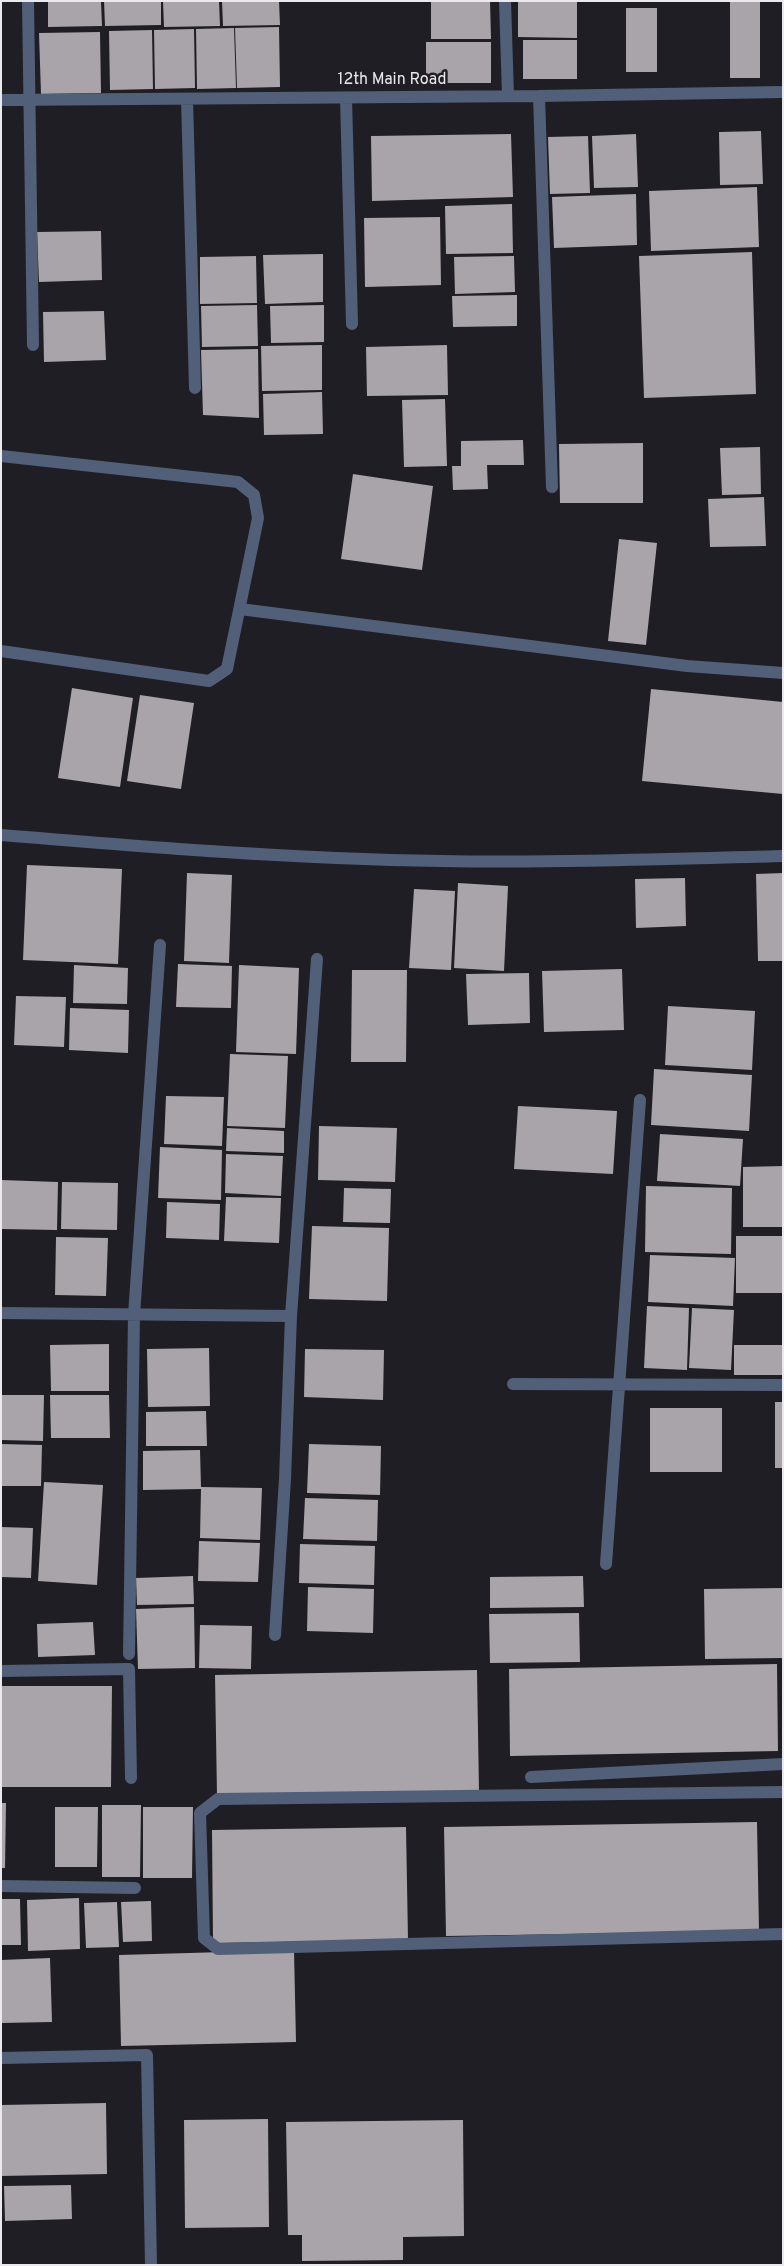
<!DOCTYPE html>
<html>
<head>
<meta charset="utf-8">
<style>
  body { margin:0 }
  #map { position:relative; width:784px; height:2266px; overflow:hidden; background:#1f1e25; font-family:Overpass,sans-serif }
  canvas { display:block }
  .frame { position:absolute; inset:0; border:2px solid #eae9ee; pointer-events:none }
</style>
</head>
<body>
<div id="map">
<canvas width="784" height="2266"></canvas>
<div class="frame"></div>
</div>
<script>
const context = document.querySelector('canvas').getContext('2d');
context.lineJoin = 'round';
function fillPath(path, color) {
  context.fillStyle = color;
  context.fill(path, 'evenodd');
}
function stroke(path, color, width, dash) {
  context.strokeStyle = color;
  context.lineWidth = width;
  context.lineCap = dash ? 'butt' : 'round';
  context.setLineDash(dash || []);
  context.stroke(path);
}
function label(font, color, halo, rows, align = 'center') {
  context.font = font + ' Overpass,sans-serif';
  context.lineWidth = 5;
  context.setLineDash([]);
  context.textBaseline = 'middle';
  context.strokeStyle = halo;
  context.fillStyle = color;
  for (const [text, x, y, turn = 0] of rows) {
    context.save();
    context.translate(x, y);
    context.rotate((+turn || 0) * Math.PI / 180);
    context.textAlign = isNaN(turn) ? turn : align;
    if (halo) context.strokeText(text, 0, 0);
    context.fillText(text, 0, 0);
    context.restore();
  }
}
fillPath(new Path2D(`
  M48,1H101L102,26L48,27Z
  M104,1H161V25L105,26Z
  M163,1H219L220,26L164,27Z
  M222,1H279L280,25L223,26Z
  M431,1H490L491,39H431Z
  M518,1H577V38L518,37Z
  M730,1H760V78H730Z
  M626,8H657V72H626Z
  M279,27L280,87L237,88L235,28Z
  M234,28L236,88L197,89L196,29Z
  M194,29L195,88L155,89L154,30Z
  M152,30L153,89L110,90L109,31Z
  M100,32L101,93L41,94L39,33Z
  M523,40H577V79H523Z
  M426,42H491V83H426Z
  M761,131L763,184L720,185L719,132Z
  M511,134L513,197L372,201L371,136Z
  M636,134L638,187L594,188L592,136Z
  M588,136L590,193L550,194L548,137Z
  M757,187L759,247L651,251L649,191Z
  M636,194L637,245L554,248L552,197Z
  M512,204L513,253L446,254L445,206Z
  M440,217L441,285L365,287L364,218Z
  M101,231L102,280L39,282L37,232Z
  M752,252L756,394L644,398L639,256Z
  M323,254V302L265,304L263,255Z
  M256,256L257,303L200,304V257Z
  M514,256L515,292L455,294L454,257Z
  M517,295V326L453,327L452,296Z
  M257,305L258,346L202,347L201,306Z
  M324,305V342L271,343L270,306Z
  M104,311L106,360L44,362L43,312Z
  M322,345V390L262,391L261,346Z
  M447,345L448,395L367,396L366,347Z
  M258,349L259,418L203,415L201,350Z
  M322,392L323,434L264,435L263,394Z
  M445,399L447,466L404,467L402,400Z
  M523,440L524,465H487L488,489L453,490L452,466H461V441Z
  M643,443V503H560L559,444Z
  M760,447L761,494L722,495L720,448Z
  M353,474L433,486L422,570L341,559Z
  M764,497L766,546L710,547L708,499Z
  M619,539L657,543L646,645L608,641Z
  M72,688L133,698L120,787L58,778Z
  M651,689L783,702V794L642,781Z
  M140,695L194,703L181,789L127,781Z
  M27,865L122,869L118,964L23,960Z
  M187,873L232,875L229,963L184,961Z
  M783,873V961H758L756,874Z
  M685,878L686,926L636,928L635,879Z
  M458,883L508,886L504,971L454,968Z
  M414,889L455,891L451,970L409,968Z
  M178,964L232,966L231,1008L176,1007Z
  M74,965L128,968L127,1004L73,1003Z
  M239,965L299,968L296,1054L236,1052Z
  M622,969L624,1030L544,1032L542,971Z
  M352,970H407L406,1062H351Z
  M529,973L530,1023L468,1025L466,974Z
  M16,996L66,997L64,1047L14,1045Z
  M668,1006L755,1011L752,1070L665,1065Z
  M70,1008L129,1010L128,1053L69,1050Z
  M230,1054L288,1056L285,1128L227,1126Z
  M654,1069L752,1075L749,1131L651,1125Z
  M166,1096L224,1097L222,1146L164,1144Z
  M518,1106L617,1111L613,1174L514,1169Z
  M319,1126L397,1128L395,1182L318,1180Z
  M227,1128L284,1131V1153L226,1151Z
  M660,1134L743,1139L740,1186L657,1181Z
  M160,1147L222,1150L221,1200L158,1198Z
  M226,1154L283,1156L281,1196L225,1193Z
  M783,1166V1227H743V1167Z
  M1,1180L58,1182L57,1230L1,1229Z
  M62,1182L118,1183L117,1230L61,1229Z
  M646,1186L732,1188L731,1254L645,1252Z
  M344,1188L391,1189L390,1223L343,1222Z
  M226,1197L281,1198L279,1243L224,1241Z
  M167,1202L220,1204L219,1240L166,1238Z
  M312,1226L389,1228L387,1301L309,1299Z
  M736,1236H783V1293H736Z
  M56,1237L108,1238L106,1296L55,1295Z
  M650,1255L735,1258L733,1306L648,1302Z
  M647,1306L689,1308L687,1370L644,1368Z
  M692,1308L734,1310L731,1370L689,1368Z
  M109,1344V1391H51L50,1345Z
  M734,1345H783V1375H734Z
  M209,1348L210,1406L148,1407L147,1349Z
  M305,1349L384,1350L383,1400L304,1397Z
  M1,1395H44L43,1441L1,1440Z
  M50,1395H109L110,1438H51Z
  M775,1402H783V1468H775Z
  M650,1408H722V1472H650Z
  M206,1411L207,1446H146V1412Z
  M1,1444L42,1445L41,1486H1Z
  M309,1444L381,1446L380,1495L307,1493Z
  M200,1450L201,1487L262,1488L260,1540L200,1538L201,1489L143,1490V1451Z
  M44,1482L103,1485L97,1585L38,1581Z
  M305,1498L378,1500L377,1541L303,1539Z
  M1,1527L33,1528L31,1578L1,1577Z
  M199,1541L260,1543L258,1582L198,1581Z
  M300,1544L375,1546L374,1585L299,1583Z
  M193,1576L194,1604L137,1605L136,1578Z
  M583,1576L584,1607L490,1608V1577Z
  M308,1587L374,1589L373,1633L307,1631Z
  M783,1588V1658L705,1659L704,1589Z
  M194,1607L195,1668L138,1669L136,1609Z
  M579,1613L580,1662L490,1663L489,1614Z
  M93,1622L95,1655L38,1657L37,1624Z
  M200,1625L252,1626L251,1669L199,1668Z
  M777,1664L778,1751L510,1756L509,1669Z
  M477,1670L479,1792L217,1796L215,1675Z
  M1,1686H112L111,1787H1Z
  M1,1803H6L5,1868H1Z
  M102,1805H141L140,1877H102Z
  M55,1807H98L97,1867H55Z
  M143,1807H193L192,1878H143Z
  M757,1822L759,1931L446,1936L444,1827Z
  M406,1827L408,1940L213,1943L212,1830Z
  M79,1898L80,1949L28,1951L27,1900Z
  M1,1899H20L21,1945H1Z
  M151,1901L152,1941L123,1942L121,1902Z
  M117,1902L119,1947L86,1948L84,1903Z
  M294,1950L296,2042L121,2046L119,1955Z
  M50,1958L52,2022L1,2023V1960Z
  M106,2103L107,2174L1,2176V2105Z
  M268,2119L269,2227L185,2228L184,2120Z
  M463,2120L464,2236L403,2237V2260L302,2261V2235H288L286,2122Z
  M71,2185L72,2219L5,2221L4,2186Z`), '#a9a3aa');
stroke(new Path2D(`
  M28,1L33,345
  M505,1L508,96
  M539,96L552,487
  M346,98L352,324
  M187,99L195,388
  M1,100L539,96L783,92
  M1,456L238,482L254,495L258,518L227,669L209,681L1,651
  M240,609L687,666L783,673
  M1,835C147,847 294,859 441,861C555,863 669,859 783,856
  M1,1313L291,1316
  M513,1384L783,1385
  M606,1564L640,1100
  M275,1635L285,1479L291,1316L317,959
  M129,1654L134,1315L160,945
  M1,1671L129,1669L131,1778
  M531,1777L783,1764
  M783,1792L218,1799L200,1813L204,1938L218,1949L783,1934
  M1,1886L135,1888
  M1,2058L147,2055L151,2265`), '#525f79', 12);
label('16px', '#eae9ee', '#1f1e25', [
  ["12th Main Road",392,81]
]);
</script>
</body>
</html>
